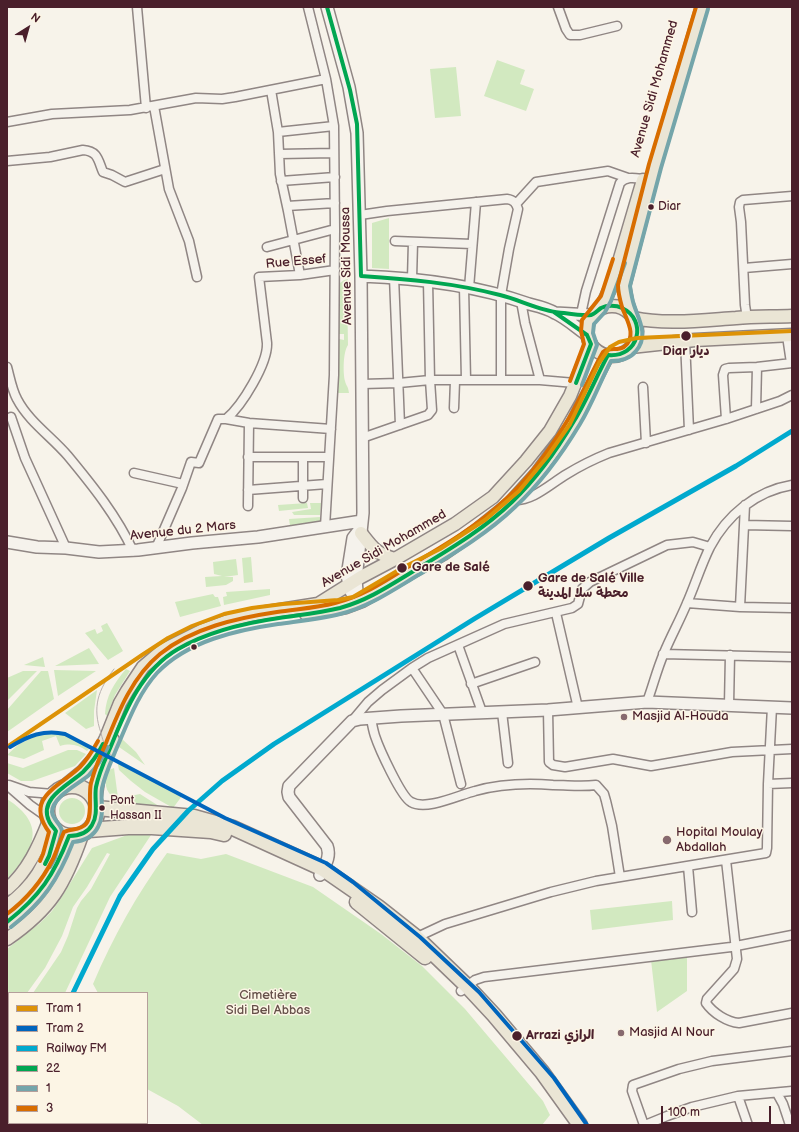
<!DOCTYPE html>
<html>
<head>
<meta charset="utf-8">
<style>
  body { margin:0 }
  #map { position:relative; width:799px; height:1132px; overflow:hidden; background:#f7f3ea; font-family:"Balsamiq Sans",sans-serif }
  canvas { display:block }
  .frame { position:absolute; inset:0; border:8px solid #4a1f2b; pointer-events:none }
  .legend { position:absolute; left:8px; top:992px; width:140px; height:132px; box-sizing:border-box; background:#fcf5e5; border:1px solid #b59f9b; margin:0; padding:5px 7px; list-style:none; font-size:12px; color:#4a1f2b }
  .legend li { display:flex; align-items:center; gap:8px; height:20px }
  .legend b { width:20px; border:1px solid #b59f9b }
  .north { position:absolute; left:8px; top:8px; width:40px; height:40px; -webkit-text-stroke:3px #fcf5e5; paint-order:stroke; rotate:37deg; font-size:11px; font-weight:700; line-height:16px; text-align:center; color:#4a1f2b }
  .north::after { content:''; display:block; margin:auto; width:14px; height:18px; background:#4a1f2b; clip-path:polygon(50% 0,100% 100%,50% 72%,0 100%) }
  .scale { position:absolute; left:661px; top:1106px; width:110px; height:18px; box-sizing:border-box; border:2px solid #4a1f2b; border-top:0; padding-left:5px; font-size:12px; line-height:14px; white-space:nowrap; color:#4a1f2b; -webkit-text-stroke:3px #fcf5e5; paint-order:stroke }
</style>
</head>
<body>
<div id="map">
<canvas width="799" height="1132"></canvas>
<div class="frame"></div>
<ul class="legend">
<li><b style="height:5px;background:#dd9206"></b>Tram 1</li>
<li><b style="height:5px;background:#0065bd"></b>Tram 2</li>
<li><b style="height:5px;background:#00a9ce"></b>Railway FM</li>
<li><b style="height:5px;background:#00a651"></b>22</li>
<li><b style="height:5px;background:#74a5aa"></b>1</li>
<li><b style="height:5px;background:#d86d00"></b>3</li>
</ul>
<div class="north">N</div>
<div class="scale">100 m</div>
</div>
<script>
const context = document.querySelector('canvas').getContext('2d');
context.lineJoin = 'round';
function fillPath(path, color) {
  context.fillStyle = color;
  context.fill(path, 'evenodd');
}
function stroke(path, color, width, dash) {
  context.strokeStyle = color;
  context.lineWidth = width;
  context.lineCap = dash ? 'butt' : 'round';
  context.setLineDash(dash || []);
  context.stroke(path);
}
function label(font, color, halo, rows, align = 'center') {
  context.font = font + ' "Balsamiq Sans","Playpen Sans Arabic",sans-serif';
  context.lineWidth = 3;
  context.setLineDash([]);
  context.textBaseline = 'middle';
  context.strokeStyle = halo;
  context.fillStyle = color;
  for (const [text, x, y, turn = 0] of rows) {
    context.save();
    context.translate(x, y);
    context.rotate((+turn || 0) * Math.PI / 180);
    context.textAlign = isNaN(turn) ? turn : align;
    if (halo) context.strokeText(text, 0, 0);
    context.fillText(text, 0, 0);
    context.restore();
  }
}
fillPath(new Path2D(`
  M497,60L525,70L520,84L534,89L526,111L484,96Z
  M456,67L461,116L435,118L430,69Z
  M389,218V269L372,268V223Z
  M348,279L347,285L348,345C343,352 343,373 345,381C346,386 348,385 349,393H338L339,339L344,340V334H339L340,283L344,280Z
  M307,503L308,508L279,511L278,505Z
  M310,503H321L320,515H294L292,512L311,509Z
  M320,517V522L290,526L289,519Z
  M251,557L253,582L244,583L242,558Z
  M236,559L238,575L224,577H233V581L226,585L206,587L205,577L222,576L214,574L213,562Z
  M270,589V595L224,605L223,597L227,596L226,592Z
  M213,594L215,597H218L221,606L180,617L175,602Z
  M107,623L123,651L108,660L85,633L95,629L97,634L103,631L101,626Z
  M89,648L99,664L55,666Z
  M43,657L45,667L24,665Z
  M126,669L130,671L115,695L107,716L105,714C106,696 114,683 126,669Z
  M54,670L96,671L58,696Z
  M23,671H37L7,701V678Z
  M41,671H48L54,699L7,732V710Z
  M97,690L94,711V726L86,729L65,713Z
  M45,732C62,731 76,739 89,749L87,751C79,745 71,743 60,746L56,736L42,741L44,750L24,759L7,755L19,744Z
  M122,739L136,752L145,765L119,747Z
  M68,750H77L86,754L75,766L32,781H21L7,773V763L23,768Z
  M117,760L182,796L173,808L145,792L131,781L119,770Z
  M114,768L118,798L115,799C105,792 103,781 109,770Z
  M140,794L162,808L126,804V802H124L125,797Z
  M59 811a13 13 0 1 1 26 0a13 13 0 1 1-26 0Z
  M7,799C47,825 35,849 7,879Z
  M138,831L153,832L110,897L65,993H33L61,952L68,936L77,908L81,901L91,889L110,854L107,853L87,887L73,907L62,936L45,968L27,993H9V1037L7,1042V949L40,923L52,911L61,898L92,848Z
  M167,853L201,859L226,854L313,887L381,934L422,966L465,1009L543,1101L550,1115L542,1125H203L178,1106L147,1089V993H98L93,984C113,937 137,894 167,853Z
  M672,901L673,920L592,930L590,910Z
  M687,956V991L657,1012L651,960Z`), '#d2e9c0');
const street = new Path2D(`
  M137,7L146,108
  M308,7L326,79L334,126L335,229L334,375L325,527
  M558,7L566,29L570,35H580L617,26
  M271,90L278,132L280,174L288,211L300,275
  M154,106L169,189L189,241L197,277
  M7,122L52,114L130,110L196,98L222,99L235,97L326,79
  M278,132L334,126
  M279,154L334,153
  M7,161L50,157L83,150C98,151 98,160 103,172L112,175L125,182L165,169
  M281,181L335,177
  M516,204L536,182L608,171L628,178
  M287,206L335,203
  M360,215L387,211L507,199C514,200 516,203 518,209L509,249L501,295V379
  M395,241L472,244
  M267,247L335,229
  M744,268L792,264
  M394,277L400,425
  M412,279L413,242
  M464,287L466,380
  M469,288L476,202
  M521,301L525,323L540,380L575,383
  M581,314L586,291L620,183C626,176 635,178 643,179
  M747,318L745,305L741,222L739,207L740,202L743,200L792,196
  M787,336L791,363
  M685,341L689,430
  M7,367C10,378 12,390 17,399C29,422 52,437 68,456C92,485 117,516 133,551
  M362,384L399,383L430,380H540
  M643,387L646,443
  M454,408L455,381
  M756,409L757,367
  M11,417L25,458L66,548
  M226,419L249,423L331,429
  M726,419L723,375L725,369L729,368L757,367L792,363
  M362,438L428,415L432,410L430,380L428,281
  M248,457H329
  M134,473L183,484
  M248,490L327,484
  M303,498V457
  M514,500C533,501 550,484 567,474C580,466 594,459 609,453L726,419L780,401L792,395
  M248,506L249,423
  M744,525L792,526
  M156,548L182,488L191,462L199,463L218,419H226C242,406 268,363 267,343L259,277L300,275L335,270
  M687,603L740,607L792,608
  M740,607L745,505
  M556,613L578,708
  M458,645L482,712
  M663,654L792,657
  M412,668L443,714L461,784
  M471,684L535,662
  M647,702C653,686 657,669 664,653C671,636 680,620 687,603C695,585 701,565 710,547C727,515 756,491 792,485
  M729,705L730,655
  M548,710L549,762L553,765L565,767L613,759L651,766L732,752L792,749
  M502,712L508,763
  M371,718C372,724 373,730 375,736C379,748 401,797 411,802C426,811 459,795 475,791C500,784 527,783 553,785C568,785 581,787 596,785L604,794L606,801L612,826L620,877
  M352,721L368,702L382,690L412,668L428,658L504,624L572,608L578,604L582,589L590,582L667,545L693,542L710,547
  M768,784L792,783
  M7,785L30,805L47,817
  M9,785L29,792L53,794
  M726,860L737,959L734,969L707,999L706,1003C713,1013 727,1022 739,1023L792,1013
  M688,866L692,912
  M413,939L445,924L551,892L596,881L766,853L767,848L768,784L772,707
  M461,991L475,980L484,977L731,947L792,935
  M777,1093L783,1104L790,1125
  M738,1096L748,1125
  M644,1125L632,1091L633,1085L679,1069L712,1061L792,1051
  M645,1125L667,1116L692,1107L738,1096L792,1091`);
const secondary = new Path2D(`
  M327,7L349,87L357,133L361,276L363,513L356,580L357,591L362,601
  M361,276C418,278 475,285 529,304C537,306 547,308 555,313C566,318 577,328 587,335
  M555,313L592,315
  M7,542L37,547L66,548L99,552L138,550L192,543L258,537L362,521
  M351,592L347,576L353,538L360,529
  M320,875C325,865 331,857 327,846L289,797L288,792L289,786L352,721L360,719L401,716L548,710L647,702L792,708`);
const primary = new Path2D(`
  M587 331a25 25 0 1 1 50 0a25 25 0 1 1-50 0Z
  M601,308L613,282L643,180
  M631,314L627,302L624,286L655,166L702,7
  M634,318C665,325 705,320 736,318C755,316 774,317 792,316
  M631,347L695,340L792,335
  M361,533C372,547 376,554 395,559
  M306,614L346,607L362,601L443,554L473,533L510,503L537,473L570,428L608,355
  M61,789L83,771L98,754L106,738L120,703L127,691L143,667L163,650L201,631L234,619L255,614L318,604L361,577L395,559L455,524L493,497L526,461L550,431L570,396L591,344
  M95,801L99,774L113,740
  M7,889C28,871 39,846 49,821
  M7,939C51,909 65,884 82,835`);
const highway = new Path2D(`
  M47 811a25 25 0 1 1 50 0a25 25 0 1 1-50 0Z
  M97,808L194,817L233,828L323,869L378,907L416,937L467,986L494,1015L542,1072L580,1125
  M89,830L128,827H152L211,831L224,834
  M357,902L425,957
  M7,907C37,884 46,867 56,831
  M7,922C42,897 54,875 69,836`);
stroke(street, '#908684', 11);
stroke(secondary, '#908684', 14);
stroke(primary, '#908684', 15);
stroke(highway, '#908684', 17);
stroke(street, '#f5f2ec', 8);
stroke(secondary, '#f5f2ec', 11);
stroke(primary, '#eae5d5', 12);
stroke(highway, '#eae5d5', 14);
stroke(new Path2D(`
  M112,756C106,749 103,742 101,733C92,707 98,690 114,669`), '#b8b1ae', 1);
stroke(new Path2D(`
  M327,7L350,90L357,124L361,276
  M554,312L587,335L591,344L576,383
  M45,864L49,856L56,831C54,828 50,824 49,821C38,798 70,784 83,772C91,764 98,754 103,744
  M7,922C40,896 54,875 69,836C78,836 87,834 92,825C99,814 94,799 96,787C99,772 105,760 111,746C126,709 142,670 178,649C209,631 244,623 279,618C299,615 320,613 340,608C369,600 392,584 417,569C450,549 484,529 512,502C537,478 557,450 574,421C587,400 596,377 608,355C639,358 648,320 622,308C616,305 607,305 601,308C598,310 595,314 591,315C585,316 571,314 564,313C542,312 521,300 500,295C454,283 408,279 361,276`), '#00a651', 4);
stroke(new Path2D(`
  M582,385L597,345L593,333L594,324L605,312L611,301L625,263
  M50,867L55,858L62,831C61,824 53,820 52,812C52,797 79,784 89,775C97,767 103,757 108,747
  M11,927C43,902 58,880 73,842C84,841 93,837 98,827C105,814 100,801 102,788C105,775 110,764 115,752C127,725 137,695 157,673C187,641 237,630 278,624C299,621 320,619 340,614C369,607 393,590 420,574C453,554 487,534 515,507C541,483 562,454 580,424C592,404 600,382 611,361C621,361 630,359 636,351C649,336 639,320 634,305C632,299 631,293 630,286L661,168L708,9`), '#74a5aa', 4);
stroke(new Path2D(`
  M570,381L584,344L581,331L582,320L601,296L613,259
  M40,861L43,854L49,832C24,798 59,787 80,767C87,760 93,750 98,741
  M7,914C27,899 42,881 53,859C57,850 60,841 64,832C71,828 80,831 86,824C93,816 88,795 91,783C95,768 100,756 106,743C119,710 133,676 160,654C192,628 237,618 277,612C296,609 316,608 335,603C364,596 387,580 411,565C445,545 479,525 507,498C532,475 552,446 569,418C582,396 591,373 603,352C609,347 617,351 624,347C638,336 626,319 622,307C620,300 618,292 618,285L649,164L696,7`), '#d86d00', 4);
stroke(new Path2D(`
  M73,993L120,896L153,849L188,811L222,781L274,744L474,619L609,538L736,466L792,431`), '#00a9ce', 5);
stroke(new Path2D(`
  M7,747L142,655L168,638L192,626L224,614L252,608L283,604L338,600L353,597L402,568L440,549L485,520L519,491L547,457L570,424L599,363L610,347L619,342L637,338L792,331`), '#dd9206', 4);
stroke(new Path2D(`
  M10,747C28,736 44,729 65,734L225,818L326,863L353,882L420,937L479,992L554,1078L587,1125`), '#0065bd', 4);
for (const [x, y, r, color] of [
  [651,207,3.5,"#4a1f2b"],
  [686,336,5.5,"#4a1f2b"],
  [402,568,5.5,"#4a1f2b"],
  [528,586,5.5,"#4a1f2b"],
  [194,647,3.5,"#4a1f2b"],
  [624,717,4,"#87696e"],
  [102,808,3.5,"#4a1f2b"],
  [667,840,5,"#87696e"],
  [621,1033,4,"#87696e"],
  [517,1036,5.5,"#4a1f2b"]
]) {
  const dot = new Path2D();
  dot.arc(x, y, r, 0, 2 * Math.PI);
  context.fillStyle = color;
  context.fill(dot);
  stroke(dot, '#fcf5e5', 1.5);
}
label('12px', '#4a1f2b', '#fcf5e5', [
  ["Diar",658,207],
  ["Pont",110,801],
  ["Hassan II",110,816]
], 'left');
label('13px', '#4a1f2b', '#fcf5e5', [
  ["Avenue Sidi Mohammed",655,89,-74],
  ["Rue Essef",296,262,-5],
  ["Avenue Sidi Moussa",347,266,-91],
  ["Avenue du 2 Mars",183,531,-6],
  ["Avenue Sidi Mohammed",384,549,-30]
]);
label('bold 13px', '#4a1f2b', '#fcf5e5', [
  ["Diar ديار",686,352,"center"],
  ["Gare de Salé",412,568],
  ["Gare de Salé Ville",538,579],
  ["محطة سلا المدينة",538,594],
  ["Arrazi الرازي",526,1036]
], 'left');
label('13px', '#4a1f2b', '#fcf5e5', [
  ["Masjid Al-Houda",632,717],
  ["Hopital Moulay",676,833],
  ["Abdallah",676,848],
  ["Masjid Al Nour",629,1033]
], 'left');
label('13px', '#644f48', '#fcf5e5', [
  ["Cimetière",268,996],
  ["Sidi Bel Abbas",268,1011]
]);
</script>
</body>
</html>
